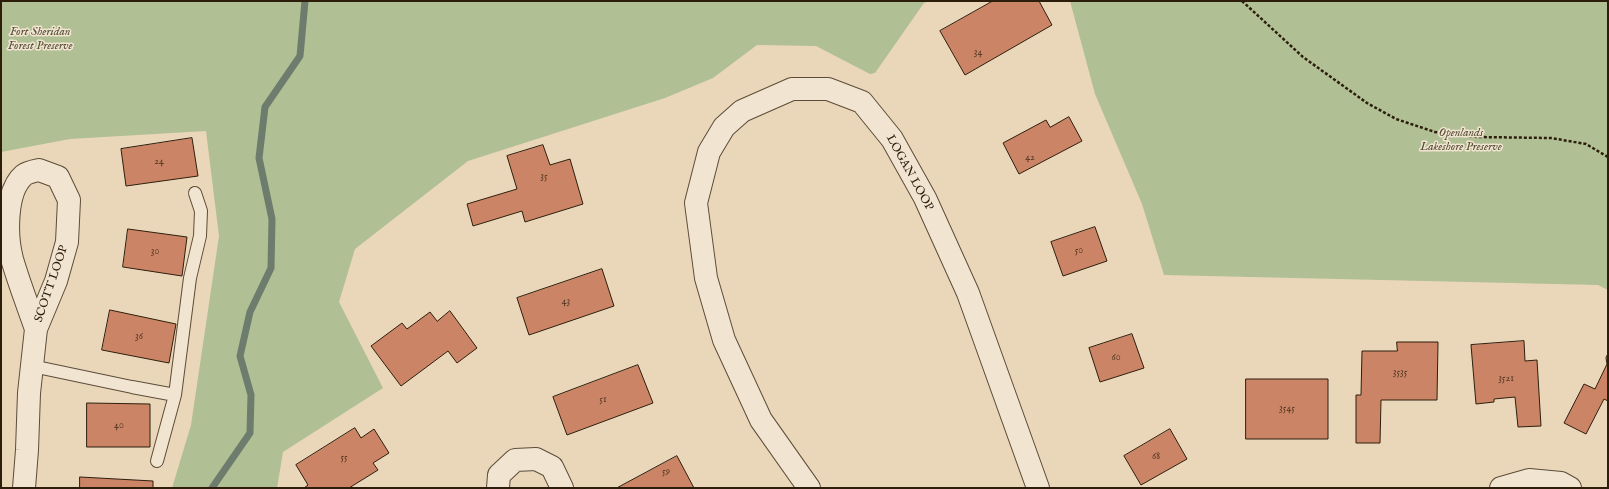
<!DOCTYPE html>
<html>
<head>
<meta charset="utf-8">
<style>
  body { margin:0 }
  #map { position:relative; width:1609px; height:489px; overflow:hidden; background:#ead7ba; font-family:"IM FELL English",serif }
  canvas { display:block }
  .frame { position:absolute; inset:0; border:2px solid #2d1e0c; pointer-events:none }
</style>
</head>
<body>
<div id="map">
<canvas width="1609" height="489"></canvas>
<div class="frame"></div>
</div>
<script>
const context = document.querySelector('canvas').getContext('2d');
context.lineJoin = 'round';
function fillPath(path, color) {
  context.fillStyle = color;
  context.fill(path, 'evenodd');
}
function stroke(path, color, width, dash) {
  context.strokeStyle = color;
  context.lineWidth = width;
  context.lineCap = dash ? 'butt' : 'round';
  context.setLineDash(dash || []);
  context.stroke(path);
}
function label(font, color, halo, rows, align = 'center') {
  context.font = font + ' "IM FELL English",serif';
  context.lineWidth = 3;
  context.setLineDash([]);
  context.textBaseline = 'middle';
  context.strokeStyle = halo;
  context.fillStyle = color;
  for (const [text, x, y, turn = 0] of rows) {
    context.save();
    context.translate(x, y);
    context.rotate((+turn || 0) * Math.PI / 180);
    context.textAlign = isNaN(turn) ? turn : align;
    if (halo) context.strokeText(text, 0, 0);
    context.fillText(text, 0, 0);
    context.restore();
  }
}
fillPath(new Path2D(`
  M1,1H930L924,3L875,73L870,74L816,46L757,45L713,78L665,98L468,161L355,249L339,302L383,388L283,452L277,488H172L191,425L219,236L206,131L70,139L1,152Z
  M1070,1H1608V290L1598,285L1164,275L1142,204L1095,94Z`), '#b1bf94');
stroke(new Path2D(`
  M212,488L250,433L251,395L240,356L250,312L271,268L272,219L259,158L265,107L300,56L305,1`), '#6d7c6d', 7);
const building = new Path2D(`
  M993,1H1039L1052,25L965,75L940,31Z
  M1069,117L1082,141L1019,174L1003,143L1046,120L1050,127Z
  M192,138L198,176L126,186L121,149Z
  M543,145L550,165L570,159L583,204L525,222L522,211L473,226L467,204L517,189L507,156Z
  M1095,227L1107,261L1063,276L1051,242Z
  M128,229L187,237L182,276L123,267Z
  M602,269L614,306L529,335L517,298Z
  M110,310L176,324L169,363L102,350Z
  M450,311L477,348L457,363L448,351L401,386L371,346L402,323L407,329L430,312L437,321Z
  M1132,334L1144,368L1100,382L1089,348Z
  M1524,341L1525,361L1537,360L1541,426L1518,427L1515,397L1494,399V402L1476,404L1471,345Z
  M1397,342H1438L1437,400H1381L1380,443H1356V395H1361L1362,351H1397Z
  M1608,354V401L1604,399L1586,434L1564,423L1584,384L1595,389L1607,364L1606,358Z
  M638,365L653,403L567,435L553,397Z
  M1246,379H1328V439H1246Z
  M87,403L150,404V447H87Z
  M355,428L361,438L374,429L389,453L373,463L378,470L349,488H304L308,485L296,465Z
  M1170,429L1187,459L1141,485L1124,456Z
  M677,456L694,488H617Z
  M80,477L153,481V488H80Z`);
fillPath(building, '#cb8566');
stroke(building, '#2d1e0c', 1);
const lane = new Path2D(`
  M32,366L132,387L175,395
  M157,461L175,395L190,278L200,236L201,211L195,193`);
const street = new Path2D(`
  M39,170L58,177L69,200L67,242L56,281L36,329C28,306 19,283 12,259C6,236 5,191 24,175C28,172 34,171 39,170Z
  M24,488L27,450L29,393L36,329
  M498,488L499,475L515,460L536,459L552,467L562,488
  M809,488L761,420L724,340L706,278L696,203L709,152L724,127L742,111L792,89H828L862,102L892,139L925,198L968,293L1038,488
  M1501,488L1529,480L1561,483L1570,488`);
stroke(lane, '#5c4c38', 14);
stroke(street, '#5c4c38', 24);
stroke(new Path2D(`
  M1242,1L1303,57L1367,103L1396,119L1435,132L1477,137L1551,138L1586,144L1608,157`), '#2d1e0c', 2.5, [3, 2]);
stroke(lane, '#f1e5d2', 12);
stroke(street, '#f1e5d2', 22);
label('10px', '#543822', null, [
  ["34",978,53],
  ["42",1030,158],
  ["24",159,162],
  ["35",544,177],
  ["50",1079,251],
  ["30",155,252],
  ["43",566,302],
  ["36",139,337],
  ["60",1116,358],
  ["3535",1400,373],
  ["3521",1506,379],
  ["51",603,400],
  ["3545",1287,409],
  ["40",119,426],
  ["68",1156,457],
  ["55",344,458],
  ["59",666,472]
]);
label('italic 12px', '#554e35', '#f1e5d2', [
  ["Fort Sheridan",40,33],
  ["Forest Preserve",40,47],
  ["Openlands",1461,134],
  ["Lakeshore Preserve",1461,148]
]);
label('12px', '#2d1e0c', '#f1e5d2', [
  ["LOGAN LOOP",909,173,61],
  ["SCOTT LOOP",52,284,-71]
]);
</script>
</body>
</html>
